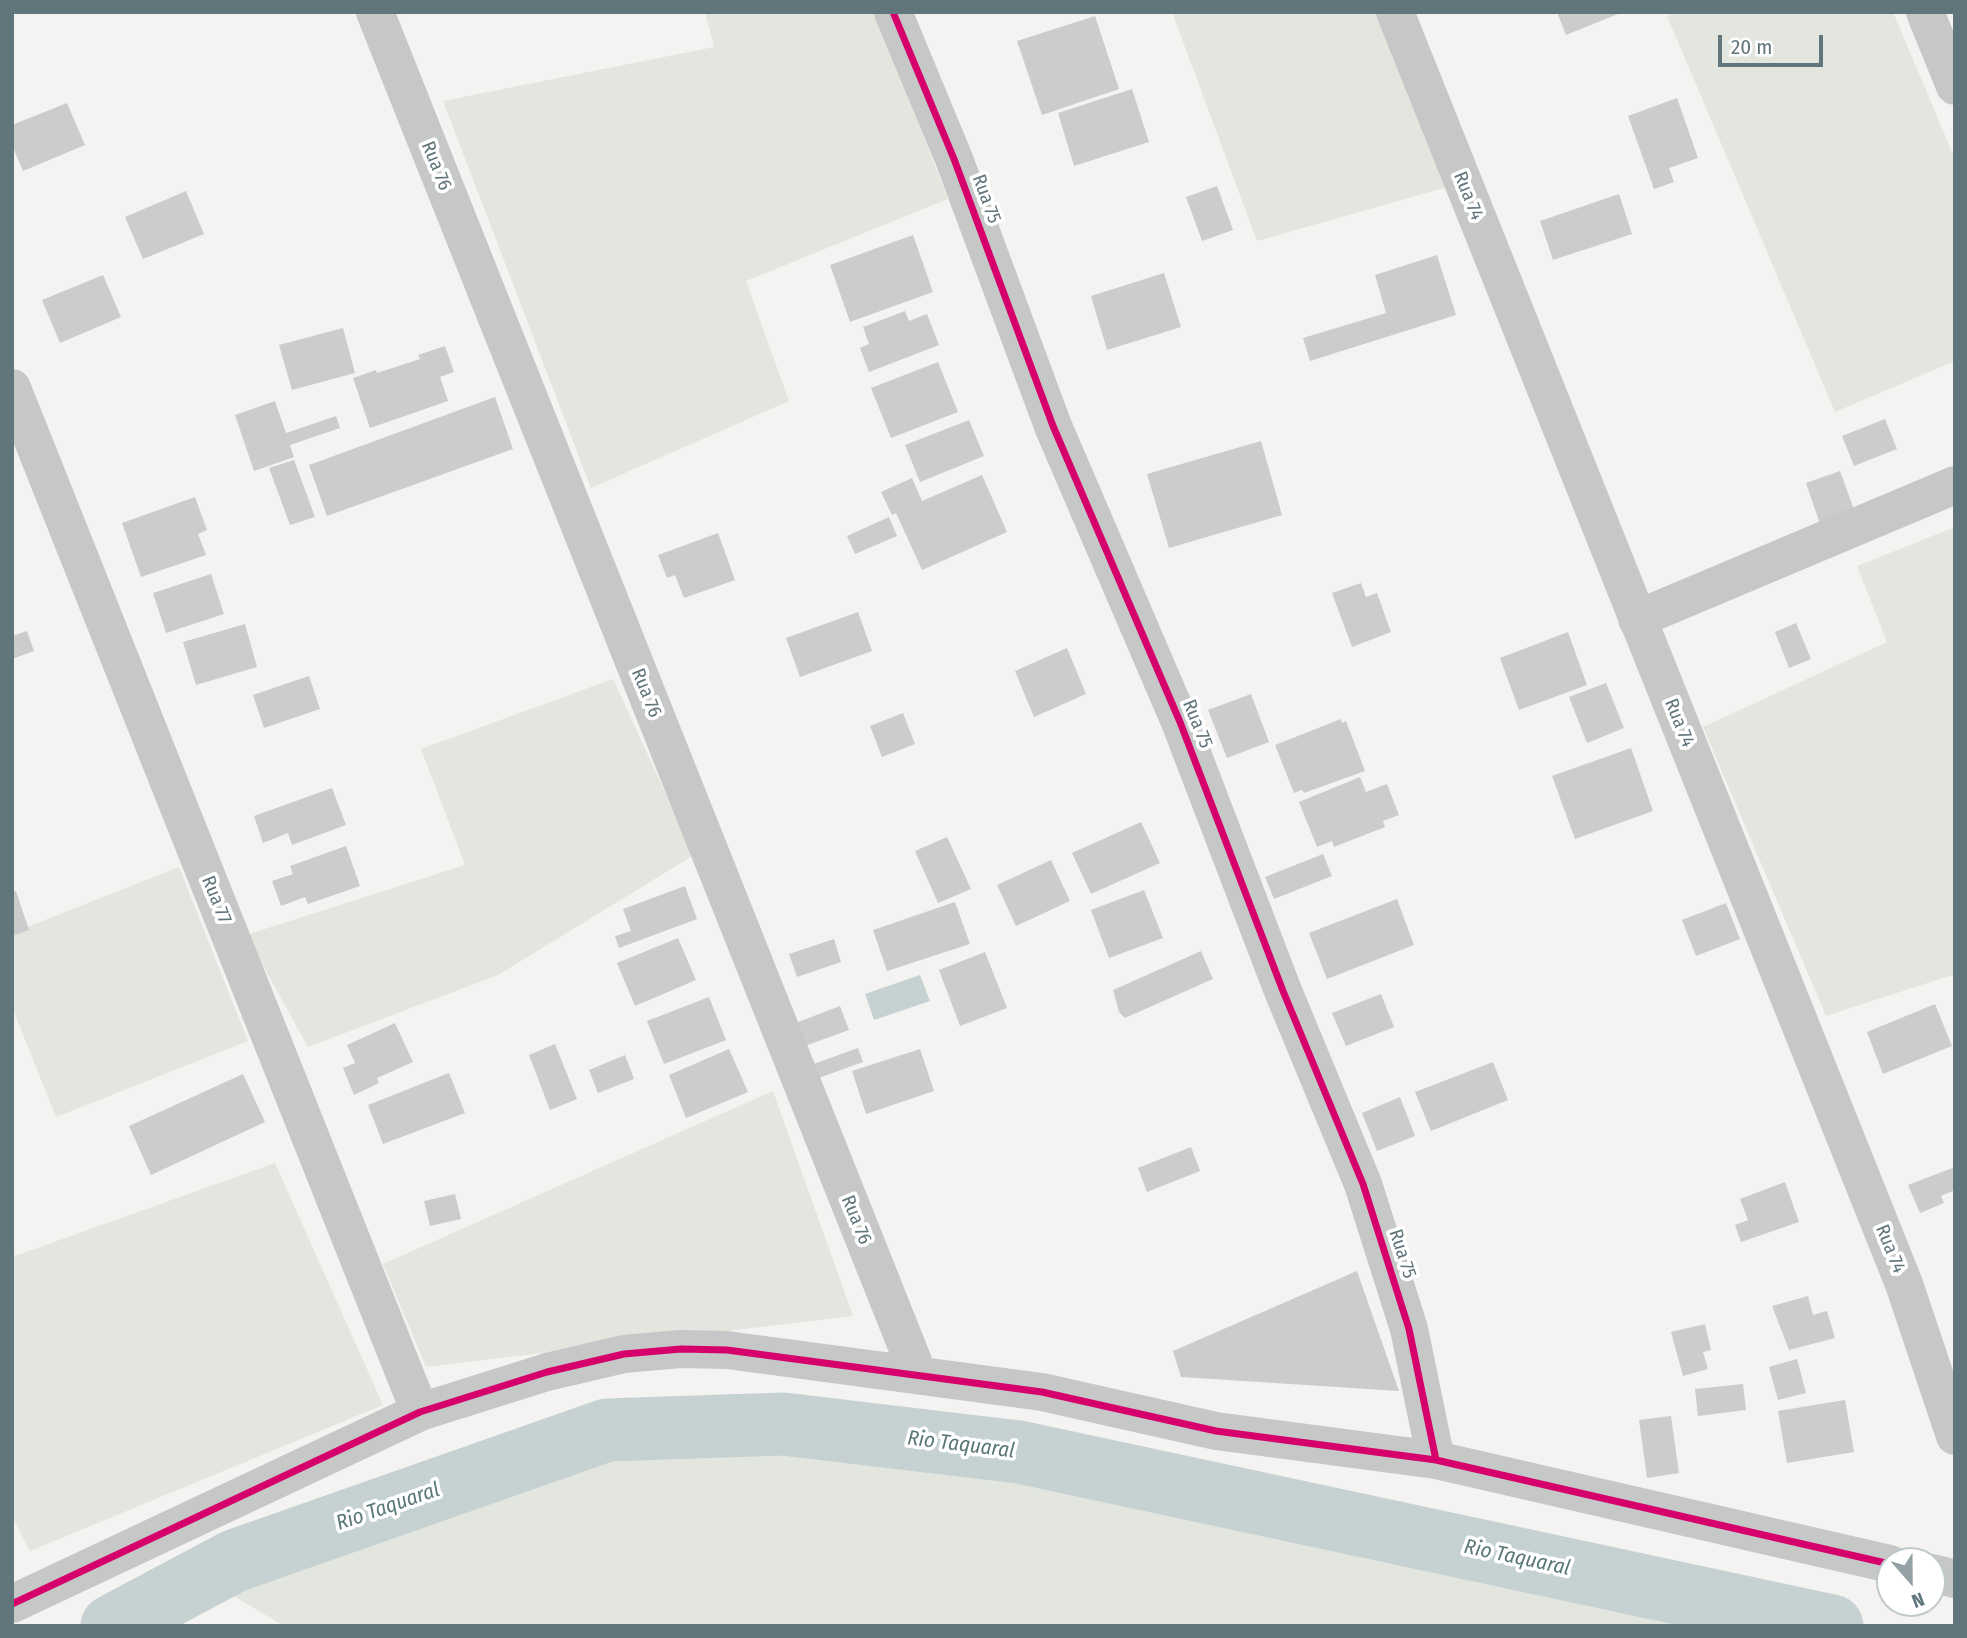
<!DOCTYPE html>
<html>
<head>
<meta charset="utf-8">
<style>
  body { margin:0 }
  #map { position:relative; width:1967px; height:1638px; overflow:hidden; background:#f4f3f2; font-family:"Fira Sans Condensed",sans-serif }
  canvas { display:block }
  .frame { position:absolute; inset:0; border:14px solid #60767c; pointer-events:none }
  .north { position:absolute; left:1876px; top:1547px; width:70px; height:70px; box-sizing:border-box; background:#fff; border:2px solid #bfc8cb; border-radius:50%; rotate:159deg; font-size:19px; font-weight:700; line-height:28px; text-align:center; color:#60767c }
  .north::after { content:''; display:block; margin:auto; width:24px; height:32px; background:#94a2a5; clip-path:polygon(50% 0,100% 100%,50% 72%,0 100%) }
  .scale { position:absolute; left:1718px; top:35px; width:105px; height:32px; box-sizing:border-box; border:4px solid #60767c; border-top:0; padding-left:9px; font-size:21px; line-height:24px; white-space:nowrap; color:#60767c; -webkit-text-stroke:5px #fff; paint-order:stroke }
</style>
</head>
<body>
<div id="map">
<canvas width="1967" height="1638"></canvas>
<div class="frame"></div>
<div class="north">N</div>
<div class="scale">20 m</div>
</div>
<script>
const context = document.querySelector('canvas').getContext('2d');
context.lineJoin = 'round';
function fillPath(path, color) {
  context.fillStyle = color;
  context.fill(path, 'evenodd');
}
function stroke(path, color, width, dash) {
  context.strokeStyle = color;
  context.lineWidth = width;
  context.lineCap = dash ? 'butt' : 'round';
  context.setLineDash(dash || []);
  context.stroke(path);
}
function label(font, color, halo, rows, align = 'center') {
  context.font = font + ' "Fira Sans Condensed",sans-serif';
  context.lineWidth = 7;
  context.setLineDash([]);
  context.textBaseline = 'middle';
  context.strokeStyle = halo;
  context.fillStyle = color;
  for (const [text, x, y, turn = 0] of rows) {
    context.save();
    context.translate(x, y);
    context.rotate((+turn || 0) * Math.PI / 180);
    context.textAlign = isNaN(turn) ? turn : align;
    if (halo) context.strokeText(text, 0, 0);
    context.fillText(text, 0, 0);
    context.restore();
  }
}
fillPath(new Path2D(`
  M705,12H875L948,199L746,281L789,401L591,488L443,101L714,47Z
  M1172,12H1376L1447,187L1257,241Z
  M1678,12H1893L1955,159V361L1835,412L1667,16Z
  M1955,527V974L1826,1016L1703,727L1887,642L1857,566Z
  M613,679L694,855L498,975L308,1047L246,935L465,865L421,749Z
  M179,867L248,1041L56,1117L12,1007V933Z
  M773,1091L853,1316L426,1367L383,1264Z
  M275,1163L383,1405L30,1551L12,1516V1257Z
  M790,1431L1321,1536L1801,1626H284L232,1595L367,1532L612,1449Z`), '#e3e5df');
fillPath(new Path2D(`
  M920,975L930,1001L874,1020L865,994Z`), '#c6d2d2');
stroke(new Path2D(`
  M112,1626L234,1561L607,1430L783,1424L1019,1452L1832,1626`), '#c6d2d2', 63);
fillPath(new Path2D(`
  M1557,12H1623L1566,35Z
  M1095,16L1119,89L1042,115L1017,41Z
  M1132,89L1149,142L1074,166L1058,113Z
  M1677,98L1698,158L1669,168L1674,182L1654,189L1628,116Z
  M67,103L85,145L23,171L12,145V125Z
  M1217,186L1233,230L1202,241L1186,197Z
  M186,191L204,234L143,259L125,217Z
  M1619,194L1632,234L1553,260L1540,221Z
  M913,235L933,292L850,322L830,265Z
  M1437,255L1456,315L1310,361L1303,338L1386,313L1375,275Z
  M1164,273L1181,327L1107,350L1091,296Z
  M103,275L121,317L60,343L42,300Z
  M905,311L909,321L927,314L939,345L869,372L860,348L869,344L863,327Z
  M343,328L355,373L292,390L279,345Z
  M445,346L454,372L440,377L448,401L370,428L353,378L376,370L377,373L420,359L418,355Z
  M938,362L958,412L891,438L871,388Z
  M495,397L513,449L327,516L309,465Z
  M275,401L286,433L336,416L340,428L290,445L294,457L254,471L235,415Z
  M1885,419L1897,449L1854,466L1842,436Z
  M969,420L984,456L920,482L905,445Z
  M1261,441L1282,515L1169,548L1147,474Z
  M294,460L315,517L290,525L269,468Z
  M1840,471L1856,515L1821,527L1806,483Z
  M982,475L1007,532L922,570L896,513L892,515L881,492L912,478L922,501Z
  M195,497L207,530L198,534L206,555L141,577L122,523Z
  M889,517L897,536L855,554L847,536Z
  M718,533L735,580L684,598L675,575L667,578L658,555Z
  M211,574L224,614L166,633L153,593Z
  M1361,583L1366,597L1377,593L1391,632L1352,647L1332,593Z
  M858,612L872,651L800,677L786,638Z
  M1796,623L1811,659L1789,668L1775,632Z
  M245,624L257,667L196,685L183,642Z
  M27,631L34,651L12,659V636Z
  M1568,632L1587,685L1519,710L1500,658Z
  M1067,648L1086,694L1034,717L1015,671Z
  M309,676L320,709L264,728L253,695Z
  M1606,683L1624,728L1587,743L1569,697Z
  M1251,694L1269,742L1227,758L1208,710Z
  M903,713L915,744L882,757L870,726Z
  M1341,719L1342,723L1346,721L1365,771L1304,793L1302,790L1294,793L1275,745Z
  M1631,748L1653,811L1575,839L1552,776Z
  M1360,777L1366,792L1387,784L1399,815L1383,821L1385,827L1334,847L1332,841L1317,847L1299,802Z
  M332,788L346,825L292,845L288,833L263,843L254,816Z
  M1141,822L1160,863L1091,894L1072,853Z
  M947,837L971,889L938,903L915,851Z
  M346,846L360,886L308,904L305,897L281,906L272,881L293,874L290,866Z
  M1323,854L1332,876L1274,899L1265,877Z
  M1051,860L1070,901L1016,926L997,885Z
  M685,886L697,919L619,948L615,936L631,931L623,909Z
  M1144,890L1163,938L1109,958L1091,910Z
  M16,891L29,930L12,936V892Z
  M1397,899L1414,945L1327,979L1309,933Z
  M955,902L970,944L887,971L873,930Z
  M1726,903L1740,939L1696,956L1682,920Z
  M678,938L696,980L635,1006L617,963Z
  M834,939L841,962L797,977L789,954Z
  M1201,951L1213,979L1125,1018L1119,1012L1113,990Z
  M985,952L1007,1008L960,1026L939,970Z
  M1381,994L1394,1027L1346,1046L1332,1013Z
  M709,997L726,1040L664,1064L647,1021Z
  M1935,1004L1952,1046L1883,1074L1867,1032Z
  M840,1006L849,1030L802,1047L793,1024Z
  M395,1023L413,1062L377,1078L379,1083L354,1095L343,1068L355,1063L347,1045Z
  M555,1044L577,1099L550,1110L529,1055Z
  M858,1048L863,1062L816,1079L811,1065Z
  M729,1049L748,1092L686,1118L669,1075Z
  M920,1049L934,1091L866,1114L852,1071Z
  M625,1055L634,1079L598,1093L589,1070Z
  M1493,1062L1508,1100L1431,1131L1415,1092Z
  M449,1073L465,1113L383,1144L368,1105Z
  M243,1074L265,1122L151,1175L129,1126Z
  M1400,1097L1415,1136L1377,1151L1362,1113Z
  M1191,1147L1200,1171L1147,1192L1138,1168Z
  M1955,1167V1190L1941,1196L1944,1203L1920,1213L1908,1185Z
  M1785,1182L1799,1222L1741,1242L1735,1225L1748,1220L1740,1199Z
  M455,1194L461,1219L430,1226L424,1201Z
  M1357,1271L1399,1391L1181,1377L1173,1351Z
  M1808,1296L1813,1315L1827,1311L1835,1338L1789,1350L1772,1306Z
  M1705,1324L1711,1350L1703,1352L1708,1369L1683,1376L1671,1332Z
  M1797,1359L1806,1393L1778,1400L1769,1367Z
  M1743,1384L1746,1410L1698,1416L1695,1389Z
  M1845,1400L1854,1452L1787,1463L1778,1411Z
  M1671,1416L1679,1473L1647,1478L1639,1420Z`), '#cbcccc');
stroke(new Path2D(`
  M375,12L918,1374
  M893,12L954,159L1053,426L1180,722L1283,991L1363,1184L1409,1329L1436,1460
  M1395,12L1904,1284L1955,1436
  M1925,12L1955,86
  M12,388L420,1412
  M1637,619L1955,485
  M1932,1573L1955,1579
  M12,1604L420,1412L547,1372L624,1354L681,1349L727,1350L1042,1392L1216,1431L1436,1460L1890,1564`), '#c6c8c8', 38);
stroke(new Path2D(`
  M893,12L954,159L1053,426L1180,722L1283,991L1363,1184L1409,1329L1436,1460
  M12,1604L420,1412L547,1372L624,1354L681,1349L727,1350L1042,1392L1216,1431L1436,1460L1890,1564`), '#d6006c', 7);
label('19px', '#60767c', '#fff', [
  ["Rua 76",436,166,68],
  ["Rua 74",1468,196,68],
  ["Rua 75",986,199,70],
  ["Rua 76",646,693,68],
  ["Rua 74",1679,723,68],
  ["Rua 75",1197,724,68],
  ["Rua 77",216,900,68],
  ["Rua 76",856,1220,68],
  ["Rua 74",1890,1249,68],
  ["Rua 75",1402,1254,72]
]);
label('italic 21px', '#5a7778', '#fff', [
  ["Rio Taquaral",961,1445,7],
  ["Rio Taquaral",388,1507,-19],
  ["Rio Taquaral",1517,1558,12]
]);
</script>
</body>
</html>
